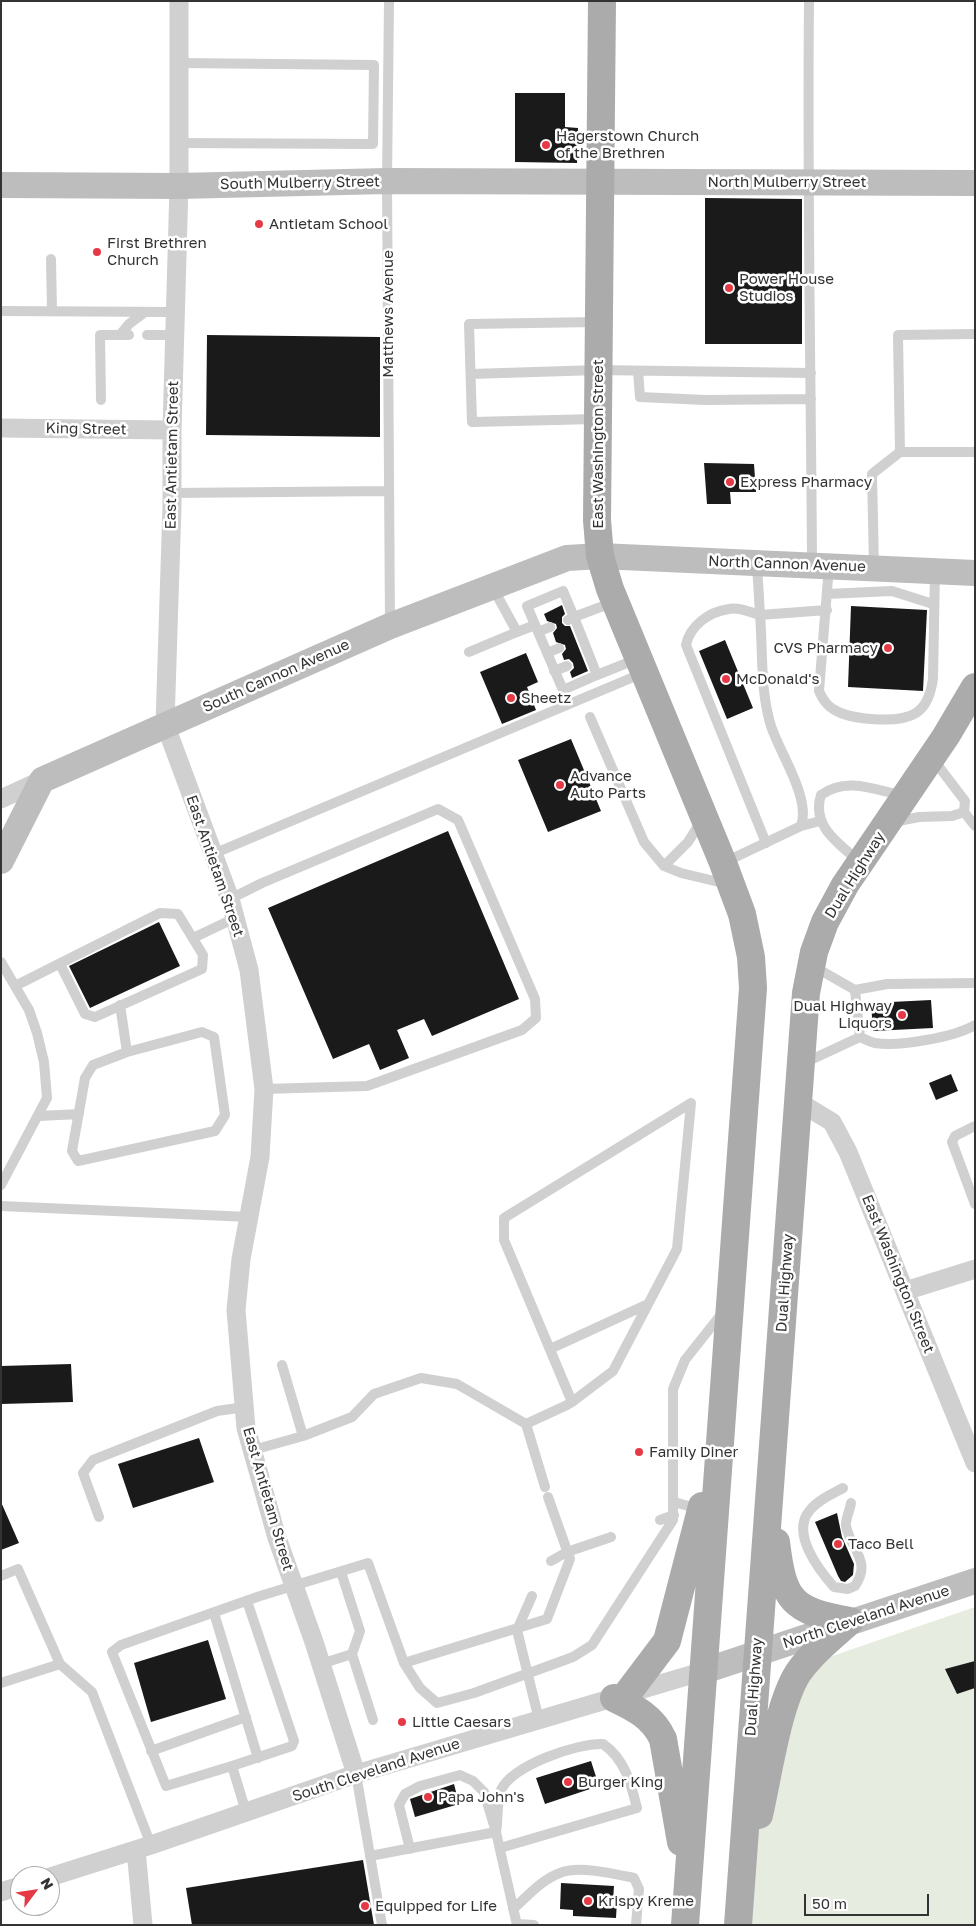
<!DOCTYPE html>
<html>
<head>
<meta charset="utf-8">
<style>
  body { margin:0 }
  #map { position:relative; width:976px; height:1926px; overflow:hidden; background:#fff; font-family:"Golos Text",sans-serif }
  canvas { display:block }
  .frame { position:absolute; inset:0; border:2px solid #333; pointer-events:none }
  .north { position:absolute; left:10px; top:1866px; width:50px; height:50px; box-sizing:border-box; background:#fff; border:1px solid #adadad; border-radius:50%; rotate:59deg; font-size:14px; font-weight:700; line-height:20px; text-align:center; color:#333 }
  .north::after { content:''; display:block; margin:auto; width:18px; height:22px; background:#e63946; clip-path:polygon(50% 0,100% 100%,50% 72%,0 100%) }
  .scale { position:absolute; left:804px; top:1894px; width:125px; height:22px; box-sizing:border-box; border:2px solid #333; border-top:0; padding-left:6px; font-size:15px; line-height:18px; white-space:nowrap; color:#333; -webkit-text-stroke:4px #fff; paint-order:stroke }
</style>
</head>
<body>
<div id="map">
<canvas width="976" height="1926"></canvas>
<div class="frame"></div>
<div class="north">N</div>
<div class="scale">50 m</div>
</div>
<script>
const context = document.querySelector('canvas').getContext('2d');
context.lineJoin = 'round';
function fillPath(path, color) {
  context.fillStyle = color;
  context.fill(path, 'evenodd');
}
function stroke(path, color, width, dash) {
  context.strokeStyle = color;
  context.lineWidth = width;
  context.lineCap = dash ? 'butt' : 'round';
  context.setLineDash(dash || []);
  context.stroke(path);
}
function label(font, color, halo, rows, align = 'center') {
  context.font = font + ' "Golos Text",sans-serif';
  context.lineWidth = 5;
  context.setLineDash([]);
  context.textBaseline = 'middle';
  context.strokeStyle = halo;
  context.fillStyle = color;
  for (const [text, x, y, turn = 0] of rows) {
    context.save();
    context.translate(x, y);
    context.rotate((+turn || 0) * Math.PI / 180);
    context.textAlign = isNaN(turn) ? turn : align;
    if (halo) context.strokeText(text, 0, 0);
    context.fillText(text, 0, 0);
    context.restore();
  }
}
fillPath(new Path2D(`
  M975,1607V1925H739L770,1743L812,1663Z`), '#e6ecdf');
fillPath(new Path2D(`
  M515,93H565V127L578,128L577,163L515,162Z
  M705,198L802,199V344H705Z
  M207,335L380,337V437L206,435Z
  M704,463L754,464L756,492H730L731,504H707Z
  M562,605L565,614L562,617V623L565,626H570L588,671L572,678L570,672L574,668L573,663L569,659L564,660L562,654L566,649L565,645L556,642L553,633L557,628L556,624L547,621L544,614Z
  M851,606L927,610L923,691L848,687Z
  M725,640L753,708L727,719L699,651Z
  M526,653L538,682L527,687L536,710L502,724L480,672Z
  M571,739L601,811L548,832L518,760Z
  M448,831L519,999L432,1036L424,1019L397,1030L409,1058L380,1070L369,1044L333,1059L268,908Z
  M159,922L180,966L90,1008L69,966Z
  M931,1000L933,1028L873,1031L871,1003Z
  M951,1074L958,1091L936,1100L929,1083Z
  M71,1364L73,1402L1,1404V1366Z
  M199,1438L214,1482L133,1508L118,1464Z
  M1,1502L19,1543L1,1550Z
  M837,1513L842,1537L854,1564L853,1575L845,1582L841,1581L838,1576L815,1522Z
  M208,1640L226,1699L151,1722L134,1663Z
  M975,1661V1688L957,1694L945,1669Z
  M591,1761L599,1786L545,1804L536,1778Z
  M454,1784L459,1804L415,1817L410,1799Z
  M363,1860L374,1925H192L186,1888Z
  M561,1883L614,1886L613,1900L617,1901L616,1918L573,1916V1910L560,1909Z`), '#1a1a1a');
stroke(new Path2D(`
  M389,1L387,181L390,625
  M809,1C807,189 811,377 812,564
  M179,63L374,65L373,144L179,143
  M51,259L52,311
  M1,311L175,312
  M120,335L129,324L145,312
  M147,335H175
  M638,371L640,397L705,400L811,399
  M471,374L598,370L811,373
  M101,400L100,335H129
  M596,419L472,422L469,324L597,322
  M900,452L898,335L975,334
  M172,493L389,491
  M757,564L760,615L827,610
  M829,566L819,691C822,698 826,705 833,709C850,720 899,724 916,713C928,705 931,691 933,679L935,572
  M874,568L872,474L900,452H975
  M493,588L517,632L535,625
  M827,594L892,591L933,604
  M568,620L574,617L597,675L563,690L527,606L563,591L574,617L614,602
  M538,632L550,627
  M469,652L517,632
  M547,653L559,648
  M554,671L567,666
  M597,675L637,659
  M590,717L644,842L664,866
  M933,759L965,801L964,812
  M702,820L688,842L664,866L681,873L727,884
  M893,822L919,817L952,816L964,812L975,826
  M766,843L686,645C690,626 708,612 729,609C738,607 750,612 760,615C763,651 760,691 771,726C780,754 811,798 801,826
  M213,854L643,673
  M725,862L801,826L820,821
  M860,862C839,844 811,826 821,795C846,776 876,790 904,796
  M230,899L262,883L438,809L458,820L535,999L536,1018L522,1030L367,1086L264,1089
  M193,938L235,918
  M1,962L29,1010L37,1033L44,1062L47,1098L1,1185
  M813,966L855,990L887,984L975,983
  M15,986L160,913L178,914L203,955L202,969L95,1017L85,1014L60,964
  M120,1005L127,1052L202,1032L214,1037L225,1115L215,1131L78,1161L72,1151L85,1078L93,1065L127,1052
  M860,1037C865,1039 870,1042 875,1043C899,1047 954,1037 975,1025
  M804,1063L860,1037L855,990
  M39,1116L79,1114
  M975,1126L955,1136L952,1142L975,1204
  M1,1206L249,1217
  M550,1349L648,1304
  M282,1365L303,1436
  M526,1424L545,1487
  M253,1450L303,1436L352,1417L374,1394L421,1378L457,1384L526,1424L567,1405L572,1402L613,1371L677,1249L691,1103L504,1218V1240L572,1402
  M843,1488C832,1494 818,1500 810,1510C790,1533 819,1570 834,1587L848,1589L855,1586C872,1561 851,1550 846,1526C845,1520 850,1510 851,1503
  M674,1502L699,1509
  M99,1517L83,1473L93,1460L217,1411L245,1407
  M660,1520L674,1515
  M551,1561L567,1552L611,1537
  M341,1572L360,1631L352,1654L373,1720
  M1,1576L18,1569L60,1664L92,1692L151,1845
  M532,1596L517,1630L539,1720
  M214,1613L258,1758
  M404,1663L420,1688L437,1703L474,1693L573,1657L592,1645L673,1520V1389L685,1360L723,1312
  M321,1664L352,1654
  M1,1683L60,1664
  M151,1751L246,1717
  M232,1766L292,1746L294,1741L247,1601
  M356,1774L382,1925
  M246,1812L232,1766L166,1786L112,1652L121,1645L260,1596L368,1563L404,1663L547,1619L570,1559L548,1497
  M496,1832C498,1822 497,1799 501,1790C513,1765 577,1743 603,1744C625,1759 631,1784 637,1808L500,1848
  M410,1849L399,1805L405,1794L420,1786L460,1775L473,1781L484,1792L496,1832L517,1925
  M370,1856L496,1832
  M513,1909C528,1896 541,1880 560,1873C578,1865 615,1874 634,1878L639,1889L636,1925
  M517,1924L534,1925`), '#d0d0d0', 10);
stroke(new Path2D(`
  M179,1V186L172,430V506L165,724L230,899L249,970L264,1089L260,1157L241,1259L236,1310L246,1428L277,1538L314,1642L356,1774
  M1,428L172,430
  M1,799L42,780
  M799,1102L832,1122L848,1152L975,1463
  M905,1291L975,1269
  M136,1850L143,1925
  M50,1877L151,1845L356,1774L704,1671
  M1,1892L20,1886`), '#d0d0d0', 19);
stroke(new Path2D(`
  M1,185L179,186L387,181L975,183
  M1,861L42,780L390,626L567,558L600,556L975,573
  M704,1671L975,1581`), '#bdbdbd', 26);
stroke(new Path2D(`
  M602,1L597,520L600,556L610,589L723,863L742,914L751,957L753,988L685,1925
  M776,1542C783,1601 792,1611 850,1621
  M627,1694L667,1641L702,1506
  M614,1698C635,1708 653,1717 663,1739L681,1842
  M759,1815C768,1776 778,1704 798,1673C812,1653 832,1637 850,1621
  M738,1925L806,993L814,952L825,922L845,885L946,736L975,687`), '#ababab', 28);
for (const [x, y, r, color] of [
  [546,145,5,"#e63946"],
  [259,224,5,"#e63946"],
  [97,252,5,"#e63946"],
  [729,288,5,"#e63946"],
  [730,482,5,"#e63946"],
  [888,648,5,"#e63946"],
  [726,679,5,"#e63946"],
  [511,698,5,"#e63946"],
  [560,785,5,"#e63946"],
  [902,1015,5,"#e63946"],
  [639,1452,5,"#e63946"],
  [838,1544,5,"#e63946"],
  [402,1722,5,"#e63946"],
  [568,1782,5,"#e63946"],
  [428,1797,5,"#e63946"],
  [588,1901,5,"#e63946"],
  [365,1906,5,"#e63946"]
]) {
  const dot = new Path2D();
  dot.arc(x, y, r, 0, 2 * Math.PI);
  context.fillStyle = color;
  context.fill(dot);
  stroke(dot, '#fff', 2);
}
label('15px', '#333', '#fff', [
  ["Hagerstown Church",556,136],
  ["of the Brethren",556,153],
  ["Antietam School",269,224],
  ["First Brethren",107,243],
  ["Church",107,260],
  ["Power House",739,279],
  ["Studios",739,296],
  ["Express Pharmacy",740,482],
  ["CVS Pharmacy",878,648,"right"],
  ["McDonald's",736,679],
  ["Sheetz",521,698],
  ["Advance",570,776],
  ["Auto Parts",570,793],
  ["Dual Highway",892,1006,"right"],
  ["Liquors",892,1023,"right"],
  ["Family Diner",649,1452],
  ["Taco Bell",848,1544],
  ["Little Caesars",412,1722],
  ["Burger King",578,1782],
  ["Papa John's",438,1797],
  ["Krispy Kreme",598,1901],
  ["Equipped for Life",375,1906]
], 'left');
label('15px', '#333', '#fff', [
  ["North Mulberry Street",787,182],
  ["South Mulberry Street",300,183,-1],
  ["Matthews Avenue",388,314,-90],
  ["King Street",86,429,1],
  ["East Washington Street",598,444,-90],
  ["East Antietam Street",172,455,-89],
  ["North Cannon Avenue",787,564,2],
  ["South Cannon Avenue",276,676,-24],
  ["East Antietam Street",215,866,71],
  ["Dual Highway",855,875,-58],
  ["East Washington Street",898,1274,68],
  ["Dual Highway",785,1283,-86],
  ["East Antietam Street",268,1499,74],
  ["North Cleveland Avenue",866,1617,-18],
  ["Dual Highway",754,1687,-86],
  ["South Cleveland Avenue",376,1770,-18]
]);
</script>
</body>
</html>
